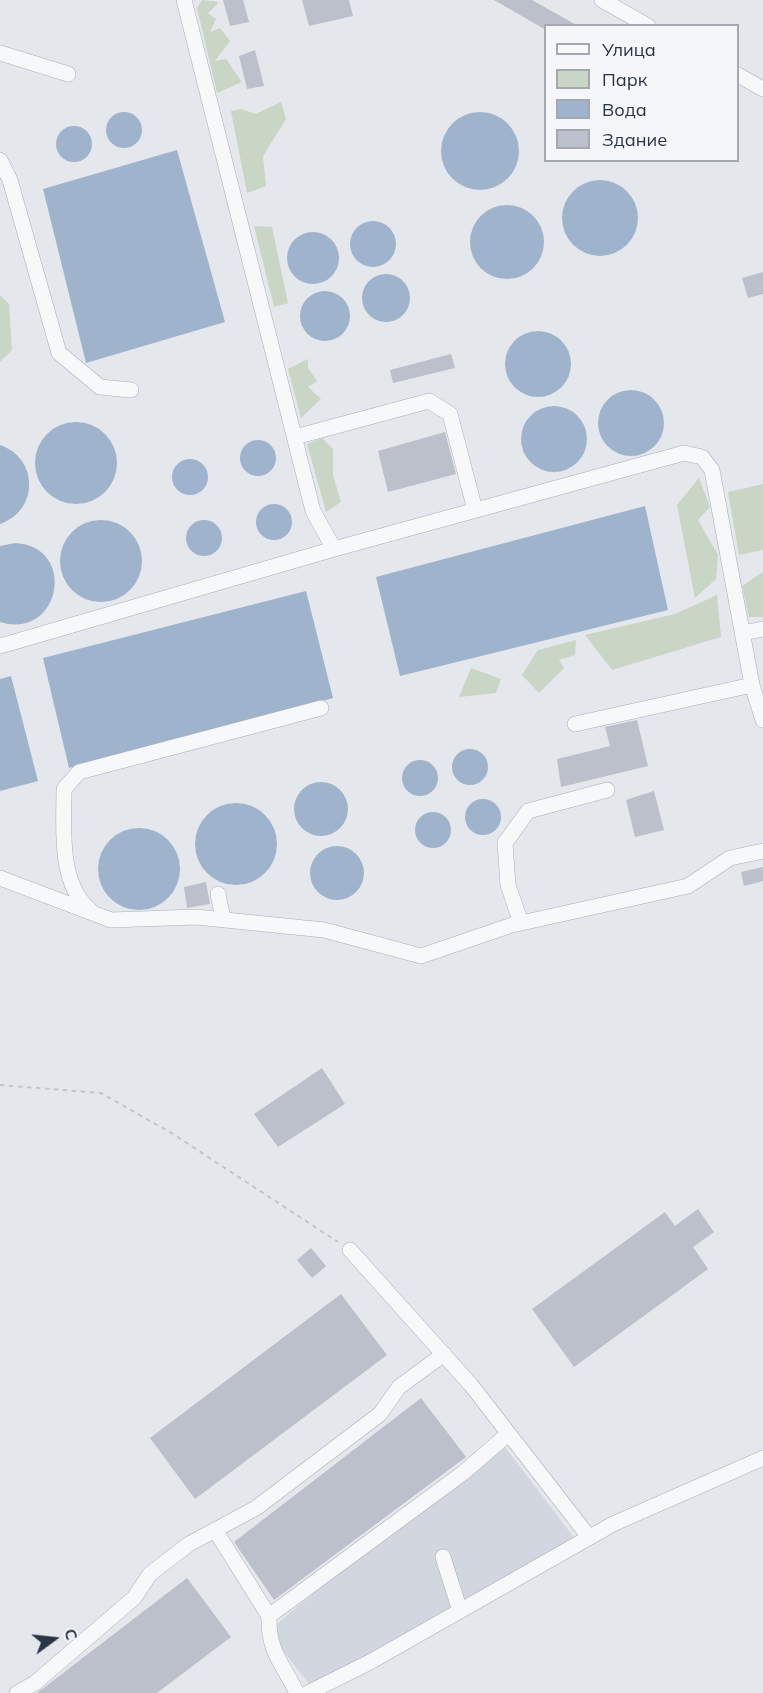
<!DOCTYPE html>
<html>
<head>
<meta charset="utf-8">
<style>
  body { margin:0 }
  #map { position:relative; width:763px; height:1693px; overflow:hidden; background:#e4e7ec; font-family:Mulish,sans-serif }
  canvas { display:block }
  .legend { position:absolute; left:544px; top:24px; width:195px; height:138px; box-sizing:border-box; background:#f4f6f9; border:2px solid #a4a8b1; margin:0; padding:8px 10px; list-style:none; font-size:18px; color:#2b3445 }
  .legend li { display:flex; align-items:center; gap:12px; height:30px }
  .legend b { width:30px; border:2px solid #a4a8b1 }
  .north { position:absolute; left:24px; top:1609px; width:60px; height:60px; -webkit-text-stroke:4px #f4f6f9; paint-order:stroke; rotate:75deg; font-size:16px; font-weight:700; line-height:24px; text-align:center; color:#2b3445 }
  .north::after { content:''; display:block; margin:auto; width:21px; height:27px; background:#2b3445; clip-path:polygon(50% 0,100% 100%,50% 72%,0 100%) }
</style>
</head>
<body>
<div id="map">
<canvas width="763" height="1693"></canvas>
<ul class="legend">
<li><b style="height:8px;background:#f7f8fa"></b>Улица</li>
<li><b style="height:16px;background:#c9d6c5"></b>Парк</li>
<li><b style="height:16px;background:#9fb4cc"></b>Вода</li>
<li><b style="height:16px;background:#bbc0ca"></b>Здание</li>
</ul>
<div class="north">С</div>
</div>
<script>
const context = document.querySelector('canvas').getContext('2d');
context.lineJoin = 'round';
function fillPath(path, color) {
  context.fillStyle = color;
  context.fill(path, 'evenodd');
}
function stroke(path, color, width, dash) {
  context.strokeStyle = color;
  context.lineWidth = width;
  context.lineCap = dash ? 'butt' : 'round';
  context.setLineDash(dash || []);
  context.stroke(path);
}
fillPath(new Path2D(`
  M505,1447L575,1539L311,1686L278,1645L272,1628L346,1566Z`), '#d2d6de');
fillPath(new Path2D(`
  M202,0L219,2L208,13L216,19L210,32L220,28L230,41L215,61L226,59L242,82L217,93L197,8Z
  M281,102L286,119L263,156L266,186L247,193L231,111L241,109L256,114Z
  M254,226L272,227L288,303L274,307Z
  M0,295L9,304L12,350L0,362Z
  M308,359V368L317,381L308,387L321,399L301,418L288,369Z
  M322,438L333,449V475L341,502L326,512L307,444Z
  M699,478L710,507L698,520L718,555L716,579L695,598L677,505Z
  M763,484V550L739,555L728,492Z
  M763,572V617H749L742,586Z
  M717,595L721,637L612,670L585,635L675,614Z
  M576,640L575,655L559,660L564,668L539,693L522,675L538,650Z
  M471,668L501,679L496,693L459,697Z`), '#c9d6c5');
fillPath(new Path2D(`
  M441 151a39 39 0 1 1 78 0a39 39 0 1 1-78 0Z
  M106 130a18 18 0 1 1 36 0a18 18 0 1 1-36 0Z
  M56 144a18 18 0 1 1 36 0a18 18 0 1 1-36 0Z
  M177,150L225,322L86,363L43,189Z
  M562 218a38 38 0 1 1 76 0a38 38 0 1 1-76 0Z
  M470 242a37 37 0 1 1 74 0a37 37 0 1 1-74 0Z
  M350 244a23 23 0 1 1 46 0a23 23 0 1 1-46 0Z
  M287 258a26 26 0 1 1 52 0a26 26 0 1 1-52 0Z
  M362 298a24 24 0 1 1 48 0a24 24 0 1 1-48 0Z
  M300 316a25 25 0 1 1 50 0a25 25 0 1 1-50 0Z
  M505 364a33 33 0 1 1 66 0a33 33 0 1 1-66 0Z
  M598 423a33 33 0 1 1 66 0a33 33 0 1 1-66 0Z
  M521 439a33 33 0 1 1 66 0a33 33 0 1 1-66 0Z
  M35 463a41 41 0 1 1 82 0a41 41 0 1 1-82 0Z
  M240 458a18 18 0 1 1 36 0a18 18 0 1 1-36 0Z
  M0,445C39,458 39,511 0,524Z
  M172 477a18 18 0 1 1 36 0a18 18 0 1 1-36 0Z
  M256 522a18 18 0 1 1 36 0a18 18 0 1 1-36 0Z
  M645,506L668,610L400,676L376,577Z
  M186 538a18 18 0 1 1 36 0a18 18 0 1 1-36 0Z
  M60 561a41 41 0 1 1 82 0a41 41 0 1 1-82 0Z
  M15,543C78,546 61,641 0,622V546Z
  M306,591L333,698L69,768L43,658Z
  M11,676L38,781L0,791V679Z
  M452 767a18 18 0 1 1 36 0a18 18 0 1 1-36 0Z
  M402 778a18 18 0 1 1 36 0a18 18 0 1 1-36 0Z
  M294 809a27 27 0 1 1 54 0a27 27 0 1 1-54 0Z
  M465 817a18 18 0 1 1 36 0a18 18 0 1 1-36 0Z
  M195 844a41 41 0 1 1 82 0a41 41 0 1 1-82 0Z
  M415 830a18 18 0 1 1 36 0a18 18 0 1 1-36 0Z
  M98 869a41 41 0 1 1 82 0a41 41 0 1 1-82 0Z
  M310 873a27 27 0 1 1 54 0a27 27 0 1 1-54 0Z`), '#9fb4cc');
fillPath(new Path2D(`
  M223,0H243L249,22L230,26Z
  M302,0H349L353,16L309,26Z
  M494,0H532L578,26H546V30Z
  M255,50L264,86L247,89L239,56Z
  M763,272V294L748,298L742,278Z
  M451,354L455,368L393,383L390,370Z
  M445,432L456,474L388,492L378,451Z
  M637,720L648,766L561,787L557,759L610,746L605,727Z
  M654,791L664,830L635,837L626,800Z
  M763,867V881L744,886L741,872Z
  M206,882L210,904L187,908L184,887Z
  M322,1068L345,1104L278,1147L254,1114Z
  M698,1209L714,1232L693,1247L708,1269L574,1367L532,1309L665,1212L675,1226Z
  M311,1248L326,1266L312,1278L297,1260Z
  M341,1294L387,1355L195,1499L150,1438Z
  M421,1398L466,1457L274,1600L234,1542Z
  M187,1578L231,1637L157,1693H37Z`), '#bbc0ca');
const minor = new Path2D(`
  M184,0L313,511L334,549L684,453L702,457L712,470L752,685L763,720
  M602,0L648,26
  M0,53L68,74
  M738,75L763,89
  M0,160L10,180L59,353L100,387L131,390
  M295,437L429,401L450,414L475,510
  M742,633L763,629
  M0,646L334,549
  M575,724L752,685
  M0,878L111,920L196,917L324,930L421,956L512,925L688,886L730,858L763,851
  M218,894L223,919
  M90,910C58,883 64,828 64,789L79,772L321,708
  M521,923L508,885L505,843L528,811L607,790
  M350,1250L471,1385L589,1537
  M443,1557L460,1611
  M269,1616L215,1530L256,1508L380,1414L399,1387L444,1354
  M17,1693L35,1683L134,1598L150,1574L189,1544L215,1530
  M297,1693C282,1662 268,1652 269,1616L463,1473L507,1435
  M308,1693L370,1662L613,1524L763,1458`);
stroke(minor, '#a9aeb7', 16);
stroke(new Path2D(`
  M0,1085L101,1093L173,1134L338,1242`), '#c2c5cb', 2, [4.5, 4.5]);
stroke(minor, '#f7f8fa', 15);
</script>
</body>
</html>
